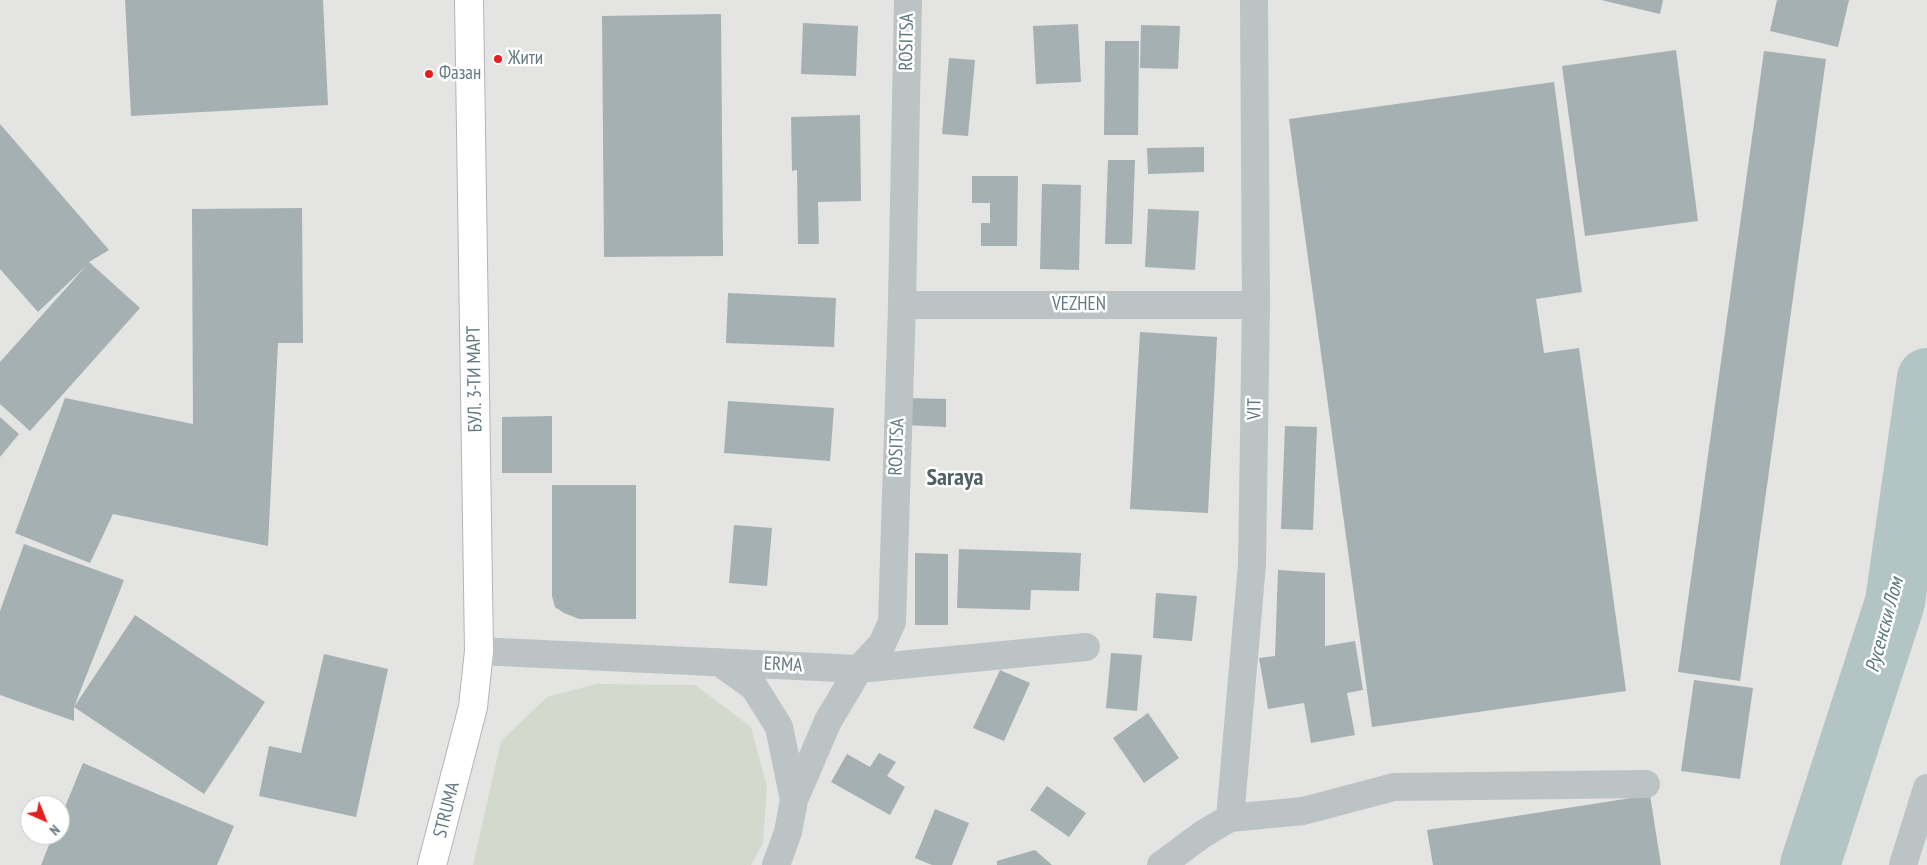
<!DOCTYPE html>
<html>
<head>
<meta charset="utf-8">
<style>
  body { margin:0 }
  #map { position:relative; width:1927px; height:865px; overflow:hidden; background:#f4f3ef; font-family:"PT Sans Narrow",sans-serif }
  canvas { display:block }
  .north { position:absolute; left:20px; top:795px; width:50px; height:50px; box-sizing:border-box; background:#fff; border:1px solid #c0cacd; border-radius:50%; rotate:136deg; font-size:14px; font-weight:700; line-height:20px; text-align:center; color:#627a81 }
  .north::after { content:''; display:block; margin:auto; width:18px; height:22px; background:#e61e1d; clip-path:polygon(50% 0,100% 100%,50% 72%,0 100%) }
</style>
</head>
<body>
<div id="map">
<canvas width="1927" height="865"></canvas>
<div class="north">N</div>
</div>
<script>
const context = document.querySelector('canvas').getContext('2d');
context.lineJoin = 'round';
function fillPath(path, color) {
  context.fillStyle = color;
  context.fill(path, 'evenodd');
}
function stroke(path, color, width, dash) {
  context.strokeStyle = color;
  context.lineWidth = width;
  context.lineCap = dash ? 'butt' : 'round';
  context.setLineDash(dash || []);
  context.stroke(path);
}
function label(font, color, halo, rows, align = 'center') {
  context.font = font + ' "PT Sans Narrow",sans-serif';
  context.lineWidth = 5;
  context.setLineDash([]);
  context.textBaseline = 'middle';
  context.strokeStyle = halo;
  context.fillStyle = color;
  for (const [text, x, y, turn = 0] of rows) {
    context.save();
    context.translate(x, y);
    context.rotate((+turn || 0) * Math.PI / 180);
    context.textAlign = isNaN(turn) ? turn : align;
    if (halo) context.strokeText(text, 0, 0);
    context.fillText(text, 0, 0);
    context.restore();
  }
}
fillPath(new Path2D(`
  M0,0H1927V865H0ZM30,805H60V835H30Z`), '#e4e4e3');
fillPath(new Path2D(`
  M596,684L695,685L751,727L767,787L763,843L751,865H473L501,741L547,697Z`), '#d4d9ce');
stroke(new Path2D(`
  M1810,865L1895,602L1927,378`), '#b3c4c5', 60);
fillPath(new Path2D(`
  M125,0H323L328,105L131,116Z
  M1601,0H1663L1660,14Z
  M1777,0H1849L1838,47L1770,31Z
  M721,14L723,256L604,257L602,16Z
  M803,23L858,26L856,76L801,74Z
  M1078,24L1081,82L1036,84L1033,26Z
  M1141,25L1180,26L1178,69L1140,68Z
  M1105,41H1139L1138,135H1104Z
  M1676,50L1698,221L1585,236L1562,66Z
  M1764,51L1826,59L1740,681L1678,672Z
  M949,58L975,60L968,136L942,134Z
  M1554,82L1582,292L1536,299L1544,353L1579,348L1626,691L1372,727L1289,119Z
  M860,115L861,201L818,202L819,244H798L797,170L792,171L791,117Z
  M0,124L109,250L89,262L140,308L30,431L0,404V362L86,266L38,312L0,269Z
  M1204,147V172L1148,174L1147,148Z
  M1108,160H1135L1132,244H1105Z
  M972,176H1018L1017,246H981V223H990V203H972Z
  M1042,184L1081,185L1079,270L1040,269Z
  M302,208L303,343H278L268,546L113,514L90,563L15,533L65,398L193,424L192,209Z
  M1148,209L1199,211L1195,270L1145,267Z
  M728,293L836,298L834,347L726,343Z
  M1140,332L1217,337L1208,513L1130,509Z
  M906,398L946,399V427L905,425Z
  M728,401L834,408L830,461L724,453Z
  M552,416V473H502V417Z
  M0,417L19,434L0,457Z
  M1285,426L1317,427L1313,530L1281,529Z
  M552,485H636V619H579L564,613L555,607L552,596Z
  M734,525L772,528L767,586L729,583Z
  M24,544L124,580L74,707L135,615L265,702L204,794L74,707V721L0,695V611Z
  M959,549L1081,553L1079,591L1031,590L1030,610L957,608Z
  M915,553L948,554V625H915Z
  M1278,570L1325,573V646L1355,641L1363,690L1347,693L1355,735L1311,743L1304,703L1268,709L1259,658L1275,656Z
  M1156,593L1197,596L1192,641L1153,638Z
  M1111,653L1142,655L1137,711L1106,708Z
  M324,654L388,669L356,817L259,796L269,746L301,753Z
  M1000,670L1030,683L1004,741L973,728Z
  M1694,680L1753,688L1740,779L1681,771Z
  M1148,713L1179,758L1144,783L1113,738Z
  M879,753L896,762L887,776L905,787L890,815L831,782L847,754L870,767Z
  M83,763L234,826L217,865H41L53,835H60V819Z
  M1047,786L1086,813L1069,837L1030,810Z
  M1650,795L1661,865H1433L1427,830Z
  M935,809L969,823L952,865H932L915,858Z
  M1035,850L1052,865H997V861Z`), '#a5b0b2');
const major = new Path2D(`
  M432,865L473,707L479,651L469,0`);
stroke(major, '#b0b6b8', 30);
stroke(new Path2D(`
  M902,305H1256
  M479,651L859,669L1086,647
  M719,662L754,687L779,727L794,800
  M1230,818L1252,564L1256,305L1254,0
  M776,865L788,832L794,800L828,721L859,669L882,644L892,622L902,305L908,0
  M1161,865L1203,834L1230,818L1303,811L1394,787L1646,784
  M1903,865L1927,788`), '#bcc3c4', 28);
stroke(major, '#fff', 28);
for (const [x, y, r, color] of [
  [498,59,5,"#e61e1d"],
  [429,74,5,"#e61e1d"]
]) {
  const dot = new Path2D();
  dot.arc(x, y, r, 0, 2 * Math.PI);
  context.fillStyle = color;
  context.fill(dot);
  stroke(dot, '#fff', 2);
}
label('19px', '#627a81', '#fff', [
  ["ROSITSA",907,42,-89],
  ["VEZHEN",1079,305],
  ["БУЛ. 3-ТИ МАРТ",475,379,-91],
  ["VIT",1255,409,-89],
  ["ROSITSA",897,447,-88],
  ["ERMA",783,665,3],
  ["STRUMA",447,810,-76]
]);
label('19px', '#627a81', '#fff', [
  ["Жити",508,59],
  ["Фазан",439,74]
], 'left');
label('italic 20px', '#597778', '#fff', [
  ["Русенски Лом",1885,625,-75]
]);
label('bold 24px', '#506166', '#fff', [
  ["Saraya",955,478]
]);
</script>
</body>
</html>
